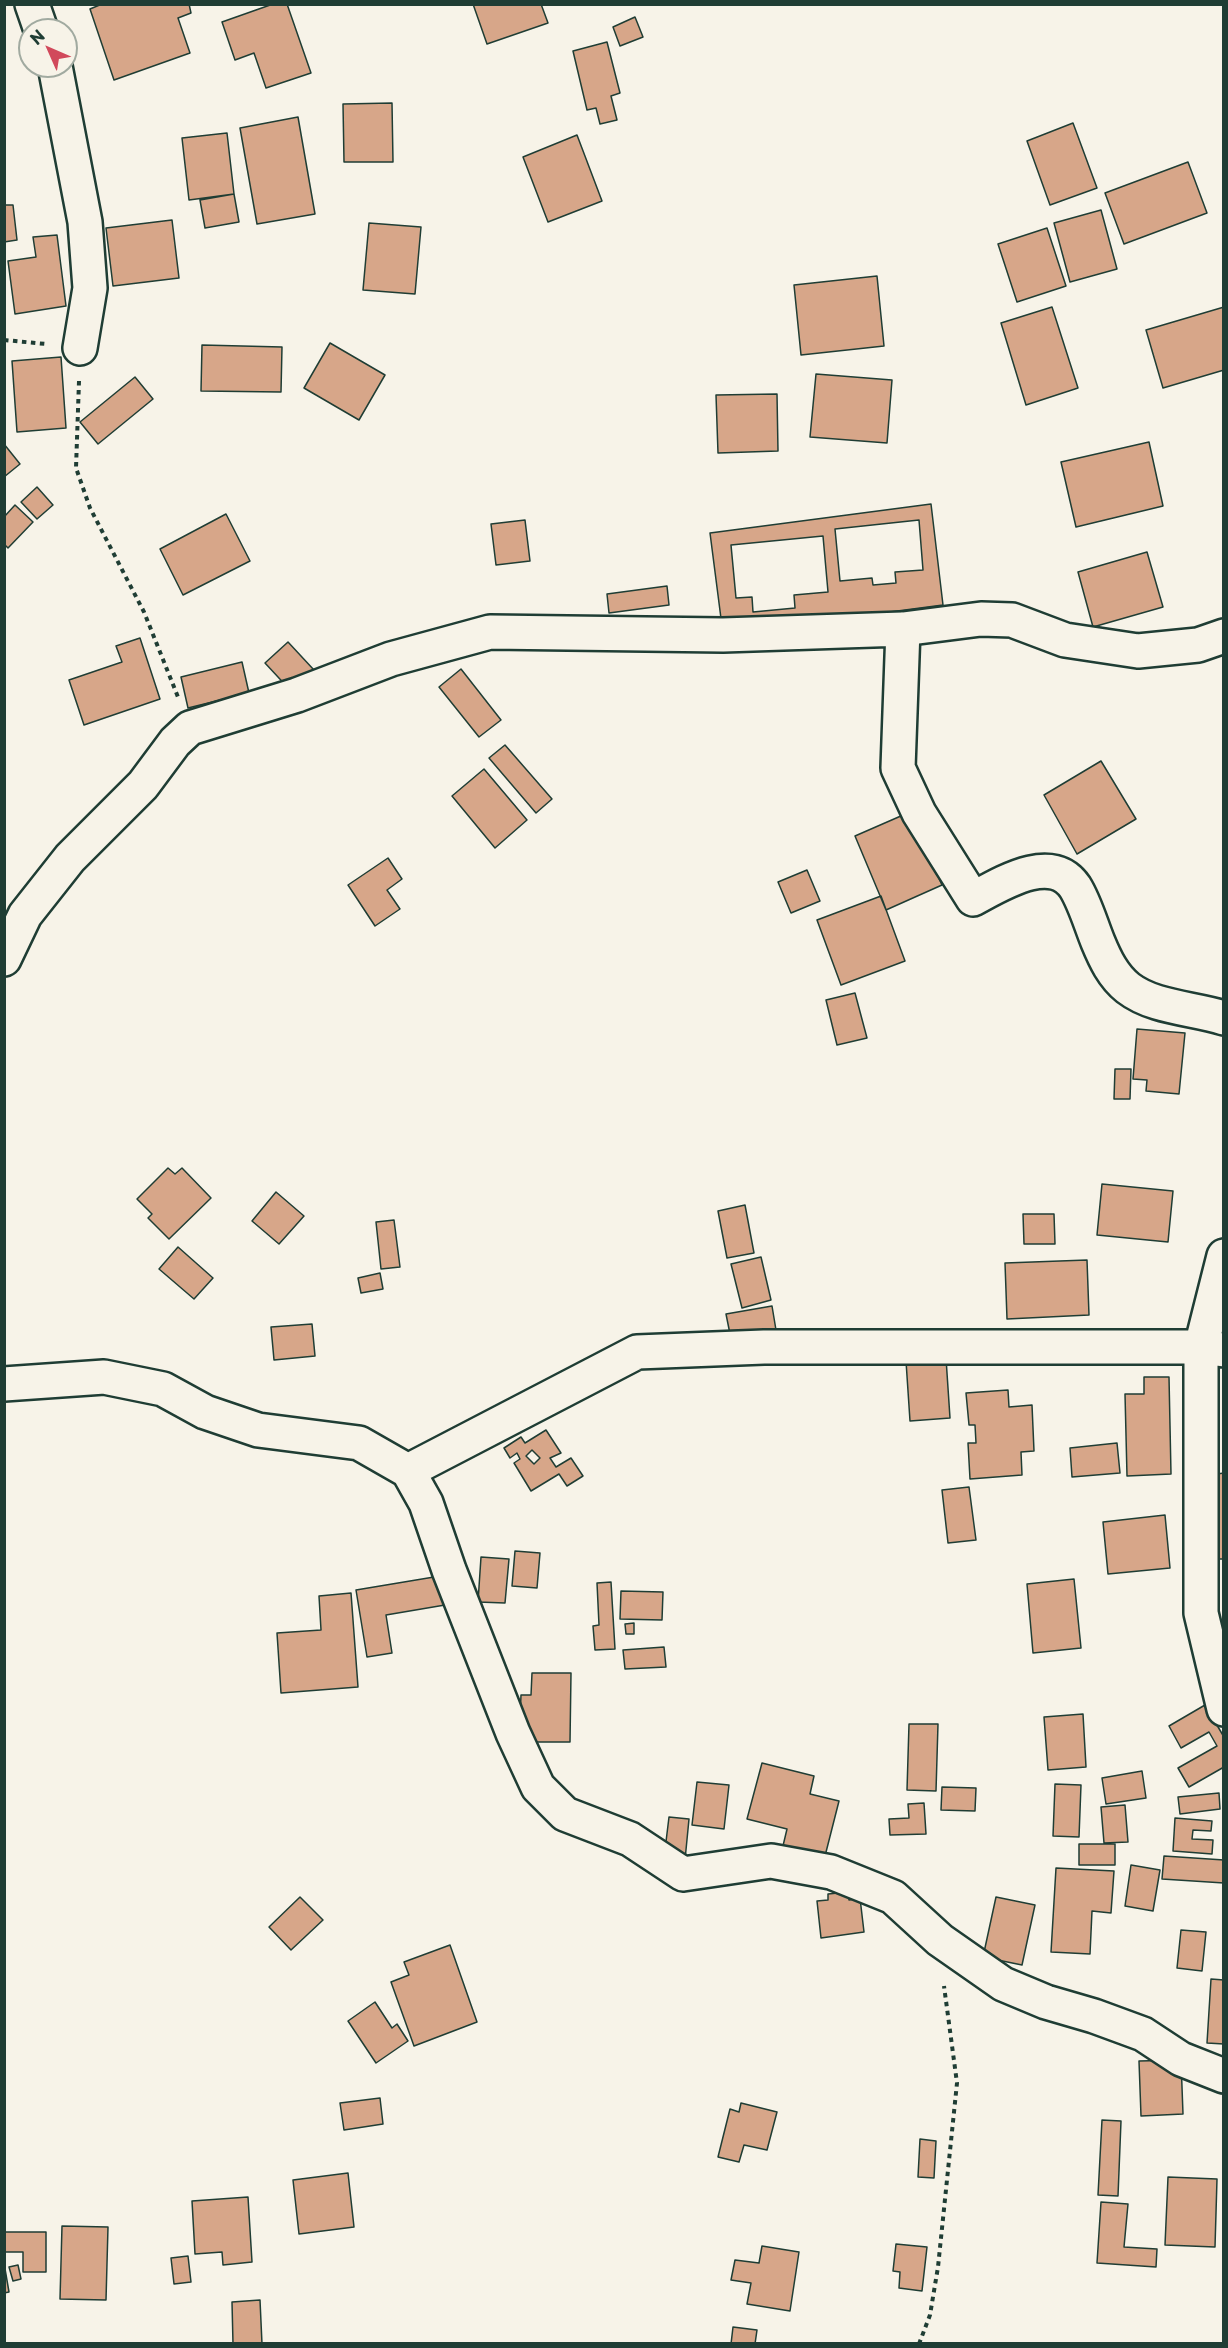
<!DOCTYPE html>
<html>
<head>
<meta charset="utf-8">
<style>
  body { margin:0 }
  #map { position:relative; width:1228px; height:2348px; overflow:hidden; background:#f7f3e8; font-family:"Playpen Sans",sans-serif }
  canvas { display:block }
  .frame { position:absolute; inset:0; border:6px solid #1f3d34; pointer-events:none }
  .north { position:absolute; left:18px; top:18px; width:60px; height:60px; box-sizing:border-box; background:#f7f3e8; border:2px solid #a1aaa0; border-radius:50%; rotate:315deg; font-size:16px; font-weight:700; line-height:24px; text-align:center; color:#1f3d34 }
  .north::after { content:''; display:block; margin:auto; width:21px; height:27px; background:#d1495b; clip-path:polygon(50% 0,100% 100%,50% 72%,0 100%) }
</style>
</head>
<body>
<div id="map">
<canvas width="1228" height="2348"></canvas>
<div class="frame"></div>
<div class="north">N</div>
</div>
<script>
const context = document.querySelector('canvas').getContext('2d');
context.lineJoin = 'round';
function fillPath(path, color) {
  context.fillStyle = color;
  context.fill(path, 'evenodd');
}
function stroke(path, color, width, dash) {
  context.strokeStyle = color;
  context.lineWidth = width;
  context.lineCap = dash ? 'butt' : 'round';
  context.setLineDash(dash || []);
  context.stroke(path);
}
const building = new Path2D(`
  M102,4H189L191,13L178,18L190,53L114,80L90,9Z
  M273,4H287L311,73L266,88L254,53L235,60L222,22Z
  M473,4H541L548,23L487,44Z
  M635,17L643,37L620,46L613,27Z
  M607,42L620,93L611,96L617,120L600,124L596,108L587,110L573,51Z
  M392,103L393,162H344L343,104Z
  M298,117L315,214L257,224L240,128Z
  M1073,123L1097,188L1050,205L1027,141Z
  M227,133L234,194L189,200L182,138Z
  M577,135L602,201L548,222L523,157Z
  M1188,162L1207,213L1124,244L1105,193Z
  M234,194L239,222L205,228L200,200Z
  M4,205H13L17,240L4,242Z
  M1101,210L1117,269L1070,282L1054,223Z
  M172,220L179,278L113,286L106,228Z
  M369,223L421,227L415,294L363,290Z
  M1047,228L1066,286L1017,302L998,244Z
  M57,235L66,306L15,314L8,261L36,257L33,237Z
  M877,276L884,346L801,355L794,285Z
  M1052,307L1078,388L1026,405L1001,323Z
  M1224,307V370L1163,388L1146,330Z
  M330,343L385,375L359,420L304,388Z
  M202,345L282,347L281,392L201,391Z
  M61,357L66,428L17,432L12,361Z
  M816,374L892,380L887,443L810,437Z
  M135,377L153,399L98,444L80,422Z
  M777,394L778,451L718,453L716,395Z
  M1149,442L1163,506L1076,527L1061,462Z
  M4,444L20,464L4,477Z
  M37,487L53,505L37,519L21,502Z
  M931,504L943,605L723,634L710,533ZM919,520L923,570L895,572L896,583L873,585L872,578L840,581L835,529ZM823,536L828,592L794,595L795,608L753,612L752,597L736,598L731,545Z
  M15,505L33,522L8,548L4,544V517Z
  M226,514L250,561L183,595L160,549Z
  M525,520L530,561L496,565L491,524Z
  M1147,552L1163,607L1093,627L1078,572Z
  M667,586L669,605L609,613L607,594Z
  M140,638L160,699L84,725L69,680L122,662L116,646Z
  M288,642L314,670L291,691L265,663Z
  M242,662L249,693L188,708L181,677Z
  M461,669L501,720L479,737L439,687Z
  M505,745L552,799L536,813L489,758Z
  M1101,761L1136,819L1077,854L1044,795Z
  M484,769L527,820L495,848L452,796Z
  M910,812L942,885L886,910L855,836Z
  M388,858L402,879L387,890L400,909L375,926L348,885Z
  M807,870L820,901L791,913L778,882Z
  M881,896L905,961L841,985L817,920Z
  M855,993L867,1038L837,1045L826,1000Z
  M1137,1029L1185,1033L1179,1094L1146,1091L1147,1080L1133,1079Z
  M1115,1069H1131L1130,1099H1114Z
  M168,1168L175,1174L182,1168L211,1198L169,1239L148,1218L152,1214L137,1199Z
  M1102,1184L1173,1191L1168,1242L1097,1235Z
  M276,1192L304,1216L279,1244L252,1221Z
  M745,1205L754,1253L727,1258L718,1211Z
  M1023,1214H1054L1055,1244H1024Z
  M394,1220L400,1267L381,1269L376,1222Z
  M178,1247L213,1278L194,1299L159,1269Z
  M761,1257L771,1300L742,1308L731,1264Z
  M1087,1260L1089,1315L1007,1319L1005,1263Z
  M380,1273L383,1289L361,1293L358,1278Z
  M772,1306L776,1330L731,1339L726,1314Z
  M312,1324L315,1356L274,1360L271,1327Z
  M946,1358L950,1418L910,1421L906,1361Z
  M1144,1377H1169L1171,1474L1127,1476L1125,1394H1144Z
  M1008,1390L1009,1407L1032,1405L1034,1451L1021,1452L1022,1475L970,1479L968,1443H976L975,1425H969L966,1393Z
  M546,1430L561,1453L550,1458L556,1467L571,1458L583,1476L567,1486L559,1474L531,1491L514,1463L520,1459L517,1453L510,1458L504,1448L521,1437L525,1443ZM532,1450L540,1458L534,1464L526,1456Z
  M1117,1443L1120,1473L1072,1477L1070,1448Z
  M1224,1473V1559H1218L1217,1474Z
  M969,1487L976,1540L948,1543L942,1490Z
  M1165,1515L1170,1568L1108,1574L1103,1522Z
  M515,1551L540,1553L537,1588L512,1586Z
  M481,1557L509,1559L505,1603L478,1602Z
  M440,1576L445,1605L386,1615L392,1653L367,1657L356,1590Z
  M1074,1579L1081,1648L1033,1653L1027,1584Z
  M611,1582L615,1649L595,1650L593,1626L599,1625L597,1583Z
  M621,1591L663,1592L662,1620L620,1619Z
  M351,1593L358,1687L281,1693L277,1633L321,1630L319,1596Z
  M634,1623V1634H626L625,1624Z
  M664,1647L666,1667L625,1669L623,1650Z
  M532,1673H571L570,1742H519L521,1695H531Z
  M1205,1705L1224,1737V1767L1189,1787L1178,1768L1217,1746L1209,1732L1181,1748L1169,1726Z
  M1083,1714L1086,1767L1048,1770L1044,1717Z
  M909,1724H938L936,1791L907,1790Z
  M762,1763L814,1776L810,1794L839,1801L824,1860L782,1850L787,1829L747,1819Z
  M1142,1771L1146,1798L1106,1804L1102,1778Z
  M697,1782L729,1785L724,1829L692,1825Z
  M1055,1784L1081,1785L1079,1837L1053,1836Z
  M942,1787L976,1788L975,1811L941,1810Z
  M1219,1793L1220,1809L1180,1814L1178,1797Z
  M924,1803L926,1834L890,1835L889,1819L909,1818L908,1804Z
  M1125,1805L1128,1842L1104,1843L1101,1807Z
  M669,1817L689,1819L685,1860L664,1858Z
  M1175,1818L1212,1821L1211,1831L1193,1830L1192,1839L1213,1840L1212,1854L1173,1851Z
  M1079,1844H1115V1865H1079Z
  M1164,1856L1224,1860V1883L1162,1879Z
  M1131,1865L1160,1870L1153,1911L1125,1906Z
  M1056,1868L1114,1871L1111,1913L1092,1911L1090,1954L1051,1952Z
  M848,1892L849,1900L860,1898L864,1932L821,1938L817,1901L828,1900V1894Z
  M300,1897L323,1920L291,1950L269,1927Z
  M996,1897L1035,1905L1022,1965L983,1957Z
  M1181,1930L1206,1932L1202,1971L1177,1968Z
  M450,1945L477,2022L414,2046L391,1982L409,1975L404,1962Z
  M1211,1979L1224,1980V2044L1207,2043Z
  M375,2002L392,2028L397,2024L408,2041L376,2063L348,2021Z
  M1181,2060L1183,2114L1141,2116L1139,2061Z
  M380,2098L383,2124L344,2130L340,2103Z
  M741,2103L777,2112L767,2150L744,2145L739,2162L718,2157L730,2109L739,2112Z
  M1102,2120L1121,2121L1118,2196L1098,2195Z
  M920,2139L936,2141L934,2178L918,2177Z
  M348,2173L354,2227L299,2234L293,2180Z
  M1168,2177L1217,2179L1215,2247L1165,2245Z
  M248,2197L252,2262L223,2265L222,2252L195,2254L192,2201Z
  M1101,2202L1128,2204L1124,2247L1157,2249L1156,2267L1097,2263Z
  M62,2226L108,2227L106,2300L60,2299Z
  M4,2232H46V2272H23V2252H4Z
  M896,2244L927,2247L922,2291L899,2288L900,2272L893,2271Z
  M762,2246L799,2252L790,2311L747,2304L751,2283L731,2280L735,2260L759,2263Z
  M188,2256L191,2282L174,2284L171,2258Z
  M4,2263L9,2292L4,2293Z
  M18,2265L21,2279L13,2281L9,2267Z
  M260,2300L262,2344H233L232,2302Z
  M733,2327L757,2330L755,2344H731Z`);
fillPath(building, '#d7a689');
stroke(building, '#1f3d34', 1.5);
const minor = new Path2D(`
  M32,4L41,30
  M55,66L85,222L90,288L80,348
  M903,629L898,768L919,813L973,899C1001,884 1051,852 1075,887C1085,903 1091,925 1098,942C1105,959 1113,976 1128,988C1154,1008 1193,1008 1224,1018
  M4,959L25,915L70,858L143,785L175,742L190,728L297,695L391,659L490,632L723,635L903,629L981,619L1012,620L1065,640L1138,651L1198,645L1224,636
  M1224,1256L1201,1347V1613L1224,1709
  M4,1384L104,1377L163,1389L205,1412L258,1430L359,1443L408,1471L426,1503L449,1570L513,1733L538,1787L565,1814L630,1839L683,1874L771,1861L831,1872L893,1897L940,1940L1003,1984L1046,2002L1094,2016L1143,2034L1181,2059L1224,2076
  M408,1471L637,1352L764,1347H1201L1224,1350`);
stroke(minor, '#1f3d34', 38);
stroke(new Path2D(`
  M4,340L46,344
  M79,381L76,468L90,508L144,612L178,697
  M919,2344L930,2315L938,2267L957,2083L944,1986`), '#1f3d34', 4, [4.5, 4.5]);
stroke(minor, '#f7f3e8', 33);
</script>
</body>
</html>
